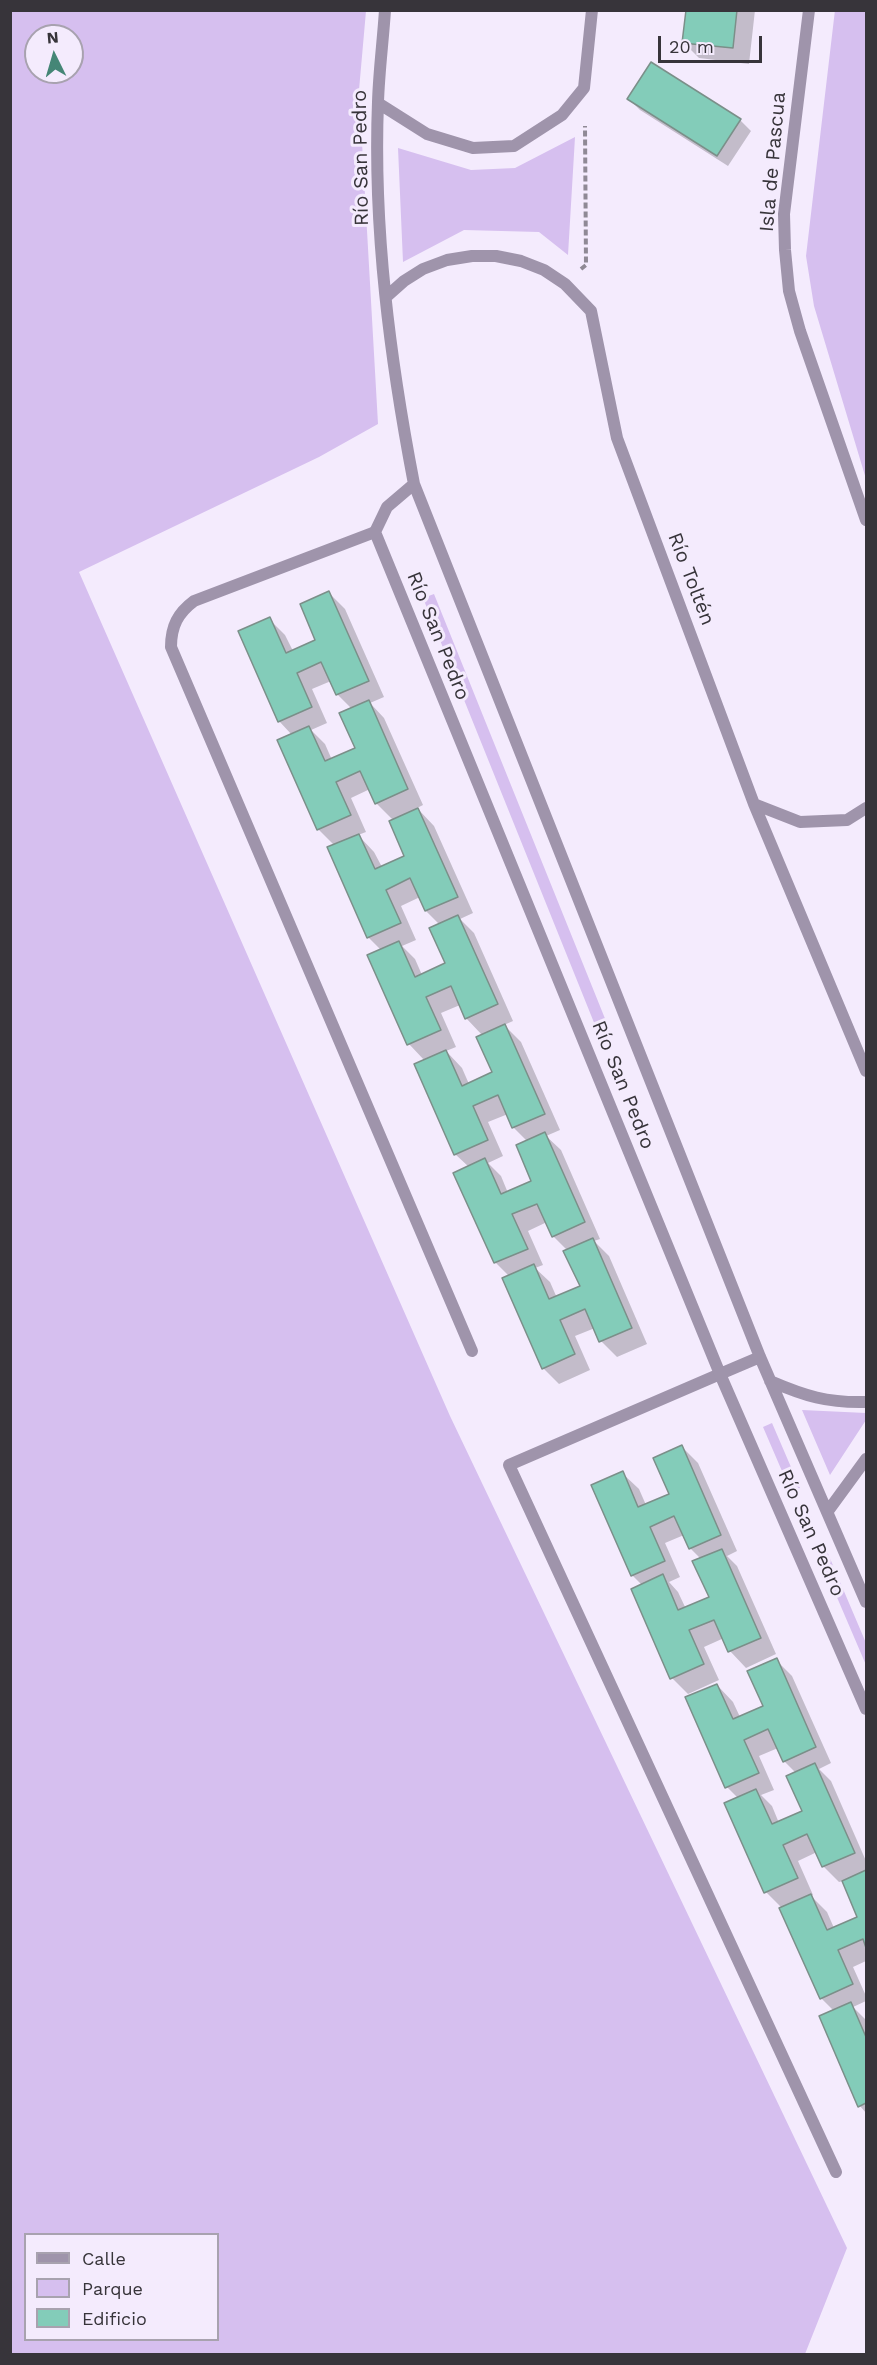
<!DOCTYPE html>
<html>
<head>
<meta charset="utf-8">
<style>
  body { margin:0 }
  #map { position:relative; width:877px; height:2365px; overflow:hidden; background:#f4ebfd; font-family:"Work Sans",sans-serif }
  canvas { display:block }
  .frame { position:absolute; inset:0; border:12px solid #37343a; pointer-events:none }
  .legend { position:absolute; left:24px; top:2233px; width:195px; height:108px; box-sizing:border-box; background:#f4ebfd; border:2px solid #a8a2af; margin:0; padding:8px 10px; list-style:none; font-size:18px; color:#37343a }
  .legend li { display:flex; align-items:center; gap:12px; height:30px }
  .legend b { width:30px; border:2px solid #a8a2af }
  .north { position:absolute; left:24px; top:24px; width:60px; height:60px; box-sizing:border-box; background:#f4ebfd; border:2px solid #a8a2af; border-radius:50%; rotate:355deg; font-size:16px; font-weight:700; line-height:24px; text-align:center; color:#37343a }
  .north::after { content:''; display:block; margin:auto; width:21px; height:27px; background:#458676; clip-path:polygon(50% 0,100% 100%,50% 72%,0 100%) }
  .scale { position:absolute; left:658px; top:36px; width:104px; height:27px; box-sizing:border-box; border:3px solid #37343a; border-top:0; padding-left:8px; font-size:18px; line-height:21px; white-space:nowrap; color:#37343a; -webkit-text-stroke:4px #f4ebfd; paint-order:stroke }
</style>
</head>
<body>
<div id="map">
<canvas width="877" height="2365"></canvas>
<div class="frame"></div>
<ul class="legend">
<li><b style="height:8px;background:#9f94ab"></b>Calle</li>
<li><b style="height:16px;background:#d6bfef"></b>Parque</li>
<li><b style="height:16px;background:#83ccb9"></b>Edificio</li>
</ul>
<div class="north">N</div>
<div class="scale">20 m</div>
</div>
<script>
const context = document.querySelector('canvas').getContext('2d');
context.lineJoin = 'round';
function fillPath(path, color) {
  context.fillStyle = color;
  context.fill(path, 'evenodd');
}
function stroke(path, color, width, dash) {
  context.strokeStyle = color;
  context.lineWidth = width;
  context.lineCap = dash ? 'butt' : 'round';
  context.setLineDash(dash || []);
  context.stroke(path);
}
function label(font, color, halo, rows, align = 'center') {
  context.font = font + ' "Work Sans",sans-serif';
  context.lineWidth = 6;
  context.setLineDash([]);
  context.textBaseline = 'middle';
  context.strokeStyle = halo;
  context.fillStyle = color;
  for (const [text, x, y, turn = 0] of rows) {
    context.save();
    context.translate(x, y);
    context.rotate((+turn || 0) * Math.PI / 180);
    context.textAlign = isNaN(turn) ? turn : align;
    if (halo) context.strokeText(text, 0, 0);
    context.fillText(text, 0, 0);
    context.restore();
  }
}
fillPath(new Path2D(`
  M11,10L366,11L359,90L378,424L319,457L79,572L450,1416L847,2248L805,2354H11ZM36,36H72V72H36ZM218,2234V2340H26V2234Z
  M835,10L866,11V479L814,306L806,256Z
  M575,137L568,255L539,232L464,230L403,262L398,148L471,170L515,168Z
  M434,594L610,1031L599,1035L423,598Z
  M802,1410L866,1413V1420L830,1475Z
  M772,1423L800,1488L791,1492L763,1427Z
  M826,1549L866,1643V1665L818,1553Z`), '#d6bfef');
fillPath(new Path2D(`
  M687,10H755L749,64L699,58L683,42Z
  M629,99L740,120L751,131L728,166L640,110Z
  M329,593L345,609L384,697L370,703L384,718L423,805L417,808L434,826L473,913L460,919L474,933L513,1021L504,1025L521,1042L560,1130L546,1136L561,1150L600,1239L594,1241L609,1256L647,1344L617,1357L601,1341L595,1328L575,1336L590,1370L559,1384L543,1368L509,1276L495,1262L469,1167L455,1154L425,1061L409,1044L369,956L381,950L368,937L335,846L318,829L279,741L292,735L279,721L269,619L285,635L293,651L317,640ZM331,681L337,694L352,709L357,749L332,760L325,744L311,730L327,723L312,689ZM370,789L376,803L393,820L406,857L382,867L374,852L358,835L366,832L351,798ZM420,897L426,911L440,925L447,964L422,975L415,959L402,946L416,940L401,906ZM460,1005L466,1018L483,1036L494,1073L469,1084L462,1068L446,1051L456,1047L441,1013ZM508,1114L513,1127L528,1142L533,1182L508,1193L501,1176L488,1163L503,1156L488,1122ZM547,1222L553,1236L568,1251L582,1287L557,1298L550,1282L535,1268L543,1265L528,1231Z
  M682,1447L698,1463L737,1551L727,1556L737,1566L776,1654L746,1668L730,1651L724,1638L704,1647L719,1680L688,1694L672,1678L633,1589L642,1585L632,1575L622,1473L639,1489L646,1505L671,1494ZM684,1535L690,1548L701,1559L711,1597L686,1609L678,1592L669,1582L680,1577L665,1543Z
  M776,1660L792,1676L831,1763L819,1769L831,1781L866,1861V1961L853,1967L866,1996V2001L853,2007L866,2020V2113L860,2106L834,2011L821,1998L781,1907L766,1892L726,1804L738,1798L727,1787L687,1698L717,1685L733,1702L740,1717L765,1707ZM778,1748L784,1761L796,1773L804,1812L779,1823L772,1806L761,1795L774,1790L759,1756ZM817,1852L823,1866L839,1882L843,1881L859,1917L834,1928L827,1912L811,1896L813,1895L798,1861Z`), '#0003');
const building = new Path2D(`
  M686,10H737L733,48L682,43Z
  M651,62L741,119L717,156L627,99Z
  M329,591L369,681L336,695L321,662L297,673L312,707L278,722L238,631L270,617L286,653L315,640L300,604Z
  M369,700L408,789L375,804L360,771L336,782L351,815L317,830L277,740L309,726L325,761L355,748L339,713Z
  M418,808L458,897L425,911L410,878L386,890L401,923L367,938L327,847L359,834L375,869L404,856L389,821Z
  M458,915L498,1004L465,1019L451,986L426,997L441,1030L407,1045L367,955L399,941L415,977L445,963L429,928Z
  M505,1024L545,1114L512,1128L498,1095L473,1106L488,1140L454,1155L414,1064L446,1050L462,1086L492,1072L476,1037Z
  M545,1132L585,1222L552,1237L537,1204L512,1214L528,1249L494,1263L453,1173L485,1158L501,1194L531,1181L516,1145Z
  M593,1238L632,1328L599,1342L585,1309L560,1320L575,1354L542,1369L502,1278L534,1264L549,1299L580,1286L563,1251Z
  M682,1445L721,1535L689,1549L674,1516L650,1527L665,1561L631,1576L591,1485L623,1471L638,1507L669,1494L653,1458Z
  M722,1549L761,1638L728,1652L714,1620L689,1630L704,1664L670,1679L631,1589L663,1574L678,1610L709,1597L692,1561Z
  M777,1658L816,1747L783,1762L768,1729L744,1740L759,1773L725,1788L685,1697L717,1684L733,1719L763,1706L747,1671Z
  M815,1763L855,1853L822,1867L807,1834L783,1845L798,1878L764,1893L724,1803L756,1789L772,1824L802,1811L786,1776Z
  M866,1870V1948L863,1939L838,1950L853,1984L820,1999L779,1908L811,1894L827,1930L857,1917L842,1881Z
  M851,2002L866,2037V2103L858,2107L819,2016Z`);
fillPath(building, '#83ccb9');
stroke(building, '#7b8f89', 1.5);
stroke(new Path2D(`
  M581,269L586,265L585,126`), '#8f8995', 4, [6, 3]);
stroke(new Path2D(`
  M375,532L194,601C178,613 171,626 171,647L472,1351
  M720,1374L509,1465L836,2172`), '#9f94ab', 12);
stroke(new Path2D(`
  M385,10C383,41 379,71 378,102C373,229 390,359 414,484L760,1357L866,1602
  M809,10L784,214L785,250L789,291L800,331L866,520
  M378,103L427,134L473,148L514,146L562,115L584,88L592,10
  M386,297L404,281L423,269L447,260L472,256H496L521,261L544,270L565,284L591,311L617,438L754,804L866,1071
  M414,484L387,507L375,532L720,1374L866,1709
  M754,804L800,822L847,820L866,808
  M720,1374L760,1357
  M770,1381C805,1396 827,1403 866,1402
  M828,1511L866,1459`), '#9f94ab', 12);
label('20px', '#37343a', '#f4ebfd', [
  ["Río San Pedro",361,158,-91],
  ["Isla de Pascua",773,162,-85],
  ["Río Toltén",691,579,69],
  ["Río San Pedro",438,636,68],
  ["Río San Pedro",623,1085,68],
  ["Río San Pedro",811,1533,66]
]);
</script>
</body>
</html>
